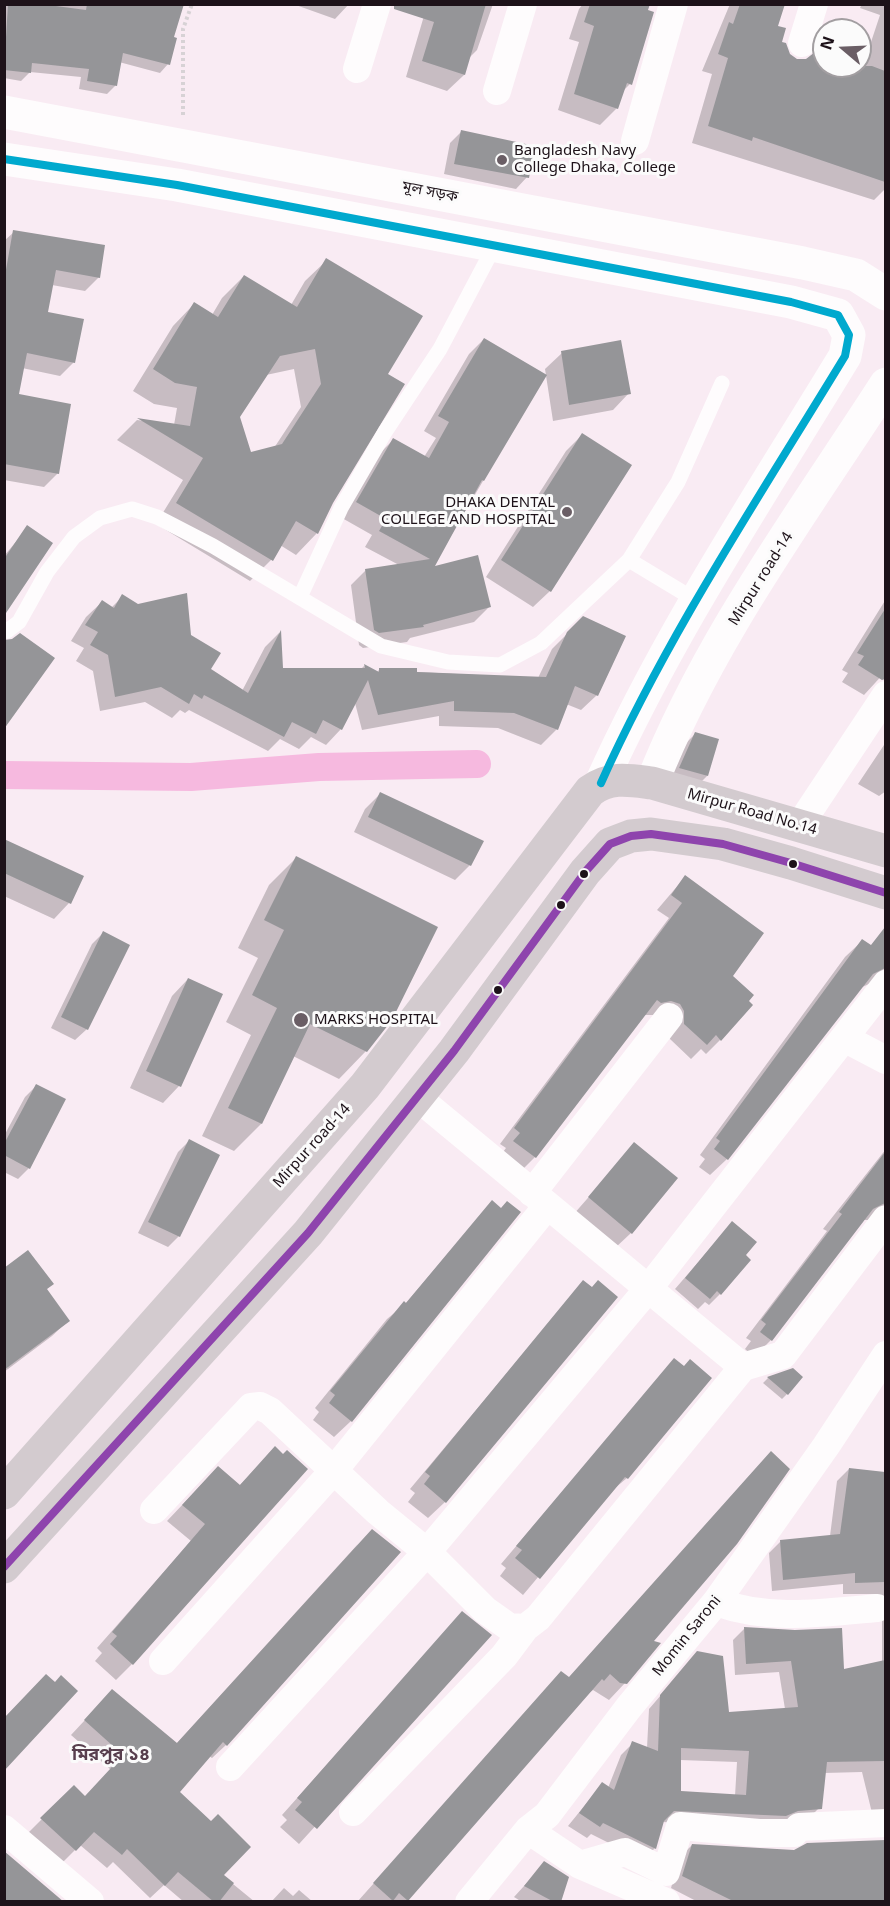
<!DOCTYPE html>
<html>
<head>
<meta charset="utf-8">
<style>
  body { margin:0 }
  #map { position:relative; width:890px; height:1906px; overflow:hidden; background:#f9ebf3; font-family:"Noto Sans",sans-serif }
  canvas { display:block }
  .frame { position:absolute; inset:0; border:6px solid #1d1219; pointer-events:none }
  .north { position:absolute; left:812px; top:18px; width:60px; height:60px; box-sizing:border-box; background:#fbfbfb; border:2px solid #a29ea1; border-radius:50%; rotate:289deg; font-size:16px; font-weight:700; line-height:24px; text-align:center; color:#1d1219 }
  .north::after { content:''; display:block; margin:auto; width:21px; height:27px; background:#6a5e65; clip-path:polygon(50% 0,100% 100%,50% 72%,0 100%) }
</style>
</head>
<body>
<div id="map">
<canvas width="890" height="1906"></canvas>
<div class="frame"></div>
<div class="north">N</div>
</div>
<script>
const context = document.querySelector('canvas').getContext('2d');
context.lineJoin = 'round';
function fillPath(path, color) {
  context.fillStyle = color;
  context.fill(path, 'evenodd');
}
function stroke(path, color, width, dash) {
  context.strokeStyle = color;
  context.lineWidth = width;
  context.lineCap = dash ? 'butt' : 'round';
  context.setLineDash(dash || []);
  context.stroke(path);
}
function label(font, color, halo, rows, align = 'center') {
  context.font = font + ' "Noto Sans","Noto Sans Bengali",sans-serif';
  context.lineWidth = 6;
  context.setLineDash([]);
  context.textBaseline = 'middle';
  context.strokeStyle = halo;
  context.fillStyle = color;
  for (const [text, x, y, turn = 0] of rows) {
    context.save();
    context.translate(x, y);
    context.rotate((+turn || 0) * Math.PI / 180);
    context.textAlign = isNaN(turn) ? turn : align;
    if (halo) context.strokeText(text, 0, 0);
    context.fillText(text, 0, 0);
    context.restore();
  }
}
fillPath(new Path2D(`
  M4,4H181L172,38L168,64L160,73L119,62L115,86L107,94L79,89L81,77L30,72L21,81L4,78Z
  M293,4H349L335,19Z
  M416,4H493L477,50L469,58L464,75L447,91L406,77L426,9Z
  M583,4H648L630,84L622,92L617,108L600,125L558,110L579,42L569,39L579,9Z
  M730,4H784L776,27L780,43L788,55L796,60L824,57V66L862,69L880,15L860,8L862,4H886V188L874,200L692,143L712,74L702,71Z
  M461,132L527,177L516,189L444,174L450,143Z
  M14,232L99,277L85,291L52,285L47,313L74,362L60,376L22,368L17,396L58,473L44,487L4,480V241Z
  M327,260L386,375L317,533L296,555L280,545L271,560L250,581L156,524L183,480L117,440L137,420L174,425L177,408L154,404L133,391L173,326L194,304L212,315L222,298L244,276L291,305L305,281ZM294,369L301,407L274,448L250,454L239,417L266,375Z
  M484,339L483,481L432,568L489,607L474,622L410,638L407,642L363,648L359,645L351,585L366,570L399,565L365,547L372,535L342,518L378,455L393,440L424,457L436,438L424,431L469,354Z
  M562,353L629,393L613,410L553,421L545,369Z
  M582,435L550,591L533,607L486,577L566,451Z
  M25,531L4,611V556Z
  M123,596L190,636L209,669L242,691L265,647L279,633L282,670H360L364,666L377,672L379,670L538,678L552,649L568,633L597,695L581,710L566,704L557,729L541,745L498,728L439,726V716L362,730L355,703L341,729L326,745L311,737L299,749L280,739L268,751L189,710L185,713L180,710L172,718L145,702L100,711L93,671L76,661L84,648L71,641L86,617L102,602L111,608Z
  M886,599V671L864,695L842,682L848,673L842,670Z
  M695,734L707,776L696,787L669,779L684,745Z
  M886,742V791L879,796L858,784Z
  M380,794L470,865L455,880L354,832L365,809Z
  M4,841L69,903L54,919L4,896Z
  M296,858L390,1019L366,1051L339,1079L293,1056L261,1124L234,1151L202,1136L251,1035L226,1022L258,958L238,948L269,885Z
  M685,877L731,976L720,1040L706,1054L701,1049L691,1059L670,1039L655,1015H644L535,1157L520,1172L500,1156L506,1148L500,1144L669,918L657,910Z
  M103,933L87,1029L75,1040L51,1028L92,944Z
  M877,940L886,947V967L869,984L860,988L727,1159L710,1175L699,1167L705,1159L700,1155L845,957L862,941L870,947Z
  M188,979L179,1086L163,1103L130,1088L172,996Z
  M36,1086L29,1168L18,1179L4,1172V1136L25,1097Z
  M189,1141L179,1236L168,1247L138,1233L178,1152Z
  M635,1144L631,1233L614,1249L573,1215Z
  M886,1149V1209L874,1220H863L771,1340L754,1357L745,1349L751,1341L746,1338L827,1231L823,1229Z
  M492,1202L351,1421L334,1437L313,1420L319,1412L315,1408L387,1319L405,1304Z
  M732,1223L744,1256L720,1294L709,1305L705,1302L698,1309L675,1289Z
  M4,1270L46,1290L68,1321L52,1336L4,1372Z
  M583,1282L445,1502L428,1518L408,1502L415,1493L410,1489Z
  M674,1360L627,1478L609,1493L523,1595L500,1576L506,1568L501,1564Z
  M792,1369L787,1394L782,1399L763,1383L768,1378Z
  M275,1448L132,1664L116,1680L95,1661L102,1653L97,1648L191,1541L167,1521L202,1484L239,1486Z
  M849,1469L886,1474L883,1552H886V1812L872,1813L862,1772L824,1773L821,1806L809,1818L773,1828L662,1822L655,1848L643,1860L591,1834L587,1838L568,1826L602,1784L608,1788L621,1755L633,1743L647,1748L649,1709L698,1652L727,1713L785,1709L779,1672L735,1675L733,1640L745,1628L843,1671L882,1663V1620L878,1594H843V1584L772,1591L769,1553L781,1541L830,1536L837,1481ZM680,1760L737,1762L735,1796L680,1793Z
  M358,1544L226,1745L212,1758L209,1756L177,1792L222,1875L255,1902H184L164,1885L150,1898L113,1862L107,1868L80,1845L61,1864L28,1833L74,1787L85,1797L111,1770L71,1735L99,1705L176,1744Z
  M462,1613L489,1635L299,1844L280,1827L287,1820L282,1815Z
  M651,1642L625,1683L609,1700L593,1690L585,1696L406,1902L358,1901L561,1673L568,1679Z
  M886,1841V1902H698L671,1888L680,1857L692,1845L794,1851L807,1845Z
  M545,1863L559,1902H522L514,1897Z
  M284,1888L293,1896L299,1890L313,1902H271Z`), '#0003');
stroke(new Path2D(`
  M4,775L191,777L319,767L477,764`), '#f6b9df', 28);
fillPath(new Path2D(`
  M8,4H41L86,10L87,4H184L174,37L177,38L170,65L123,53L117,86L87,81L89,69L32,63L31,73L4,70Z
  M394,4H486L465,75L422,61L434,22L394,9Z
  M590,4H650L648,10L654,12L632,85L627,83L618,109L574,94L594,26L584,22Z
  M740,4H785L778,26L786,28L782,42L786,43L790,54L797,59H806L815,52L824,55V66H872L885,71V182L753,137L752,141L708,126L728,58L718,54L729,22L733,24Z
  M461,130L535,146L529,178L454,164Z
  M13,230L105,245L100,278L56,270L48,312L84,319L75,363L27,353L19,394L71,404L59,474L4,464V281Z
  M326,258L423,316L388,374L405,384L333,503L318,534L296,521L273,561L176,503L203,458L137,418L190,426L197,387L175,383L153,369L194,302L218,317L244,275L297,307ZM315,349L321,384L282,444L251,452L240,417L280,356Z
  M484,338L547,375L484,481L482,480L435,566L478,555L491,607L423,625L424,627L379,633L374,630L365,569L430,559L379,531L386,519L356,502L393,438L429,458L449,422L438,416Z
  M621,340L631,394L569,405L561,351Z
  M582,433L632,465L551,592L501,560Z
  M27,525L53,543L4,616V559Z
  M187,593L191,635L221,653L211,669L248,693L281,630L283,668H365L364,664L379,672V668H417V672L546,677L567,632L583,616L626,636L598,696L575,686L558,730L514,713L454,711V701L378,715L368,680L342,730L323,720L316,734L292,722L284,737L204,695L202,699L194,694L189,704L161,687L115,697L108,655L90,645L98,632L85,625L102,600L114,608L122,594L138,604Z
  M885,609V679L882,680L858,665L864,656L857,653Z
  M20,633L55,658L4,729V640L12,639Z
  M695,732L719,739L708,776L679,768Z
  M380,792L484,841L471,866L368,817Z
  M4,839L84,876L71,904L4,873Z
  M296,856L438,927L392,1020L367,1052L310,1024L262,1124L228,1108L277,1008L252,995L284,930L264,920Z
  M685,875L764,933L733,976L754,995L749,1001L753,1005L721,1041L716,1035L707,1045L684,1024V1011L680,1004L671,1001L661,1003L657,1000L536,1158L513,1141L520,1133L514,1128L682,903L671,895Z
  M885,927V968L873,974L728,1160L714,1149L720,1141L716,1138L862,939L871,945Z
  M103,931L130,945L88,1030L61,1017Z
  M188,978L223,994L181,1087L146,1071Z
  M36,1084L66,1099L30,1169L4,1155V1144Z
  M189,1139L220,1155L180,1237L148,1222Z
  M634,1142L678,1178L632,1234L588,1197Z
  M885,1152V1203L873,1209L772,1341L760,1332L766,1324L761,1320L842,1214L839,1212Z
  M492,1200L501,1208L507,1201L521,1212L352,1422L329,1403L335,1395L330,1391L404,1301L406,1303Z
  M732,1221L757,1242L746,1255L751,1260L721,1295L717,1291L710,1299L685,1278Z
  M28,1250L54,1284L47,1289L70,1321L4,1370V1268Z
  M583,1280L592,1287L598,1280L618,1297L446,1503L424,1484L430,1476L425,1472Z
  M674,1358L684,1366L690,1359L712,1378L628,1479L625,1477L540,1579L515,1558L522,1550L516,1546Z
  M793,1368L803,1377L788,1395L767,1377Z
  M275,1446L283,1454L287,1450L308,1469L133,1665L110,1644L117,1636L112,1632L205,1524L182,1505L218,1466L240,1485Z
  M771,1451L790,1469L737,1544L654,1641L661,1643L627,1684L620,1683L610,1674L604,1681L602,1679L408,1901L399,1893L393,1901L373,1883L561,1671L569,1677Z
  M849,1468L885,1472V1582L855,1583V1573L783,1580L780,1540L840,1534Z
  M372,1529L401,1552L227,1746L223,1742L180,1792L211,1821L218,1814L251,1847L224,1875L234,1883L219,1902H214L178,1872L165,1886L127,1849L122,1855L94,1832L76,1851L40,1818L74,1785L85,1796L123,1755L84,1720L112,1689L177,1743Z
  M462,1611L492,1635L317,1829L295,1810L302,1802L297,1798Z
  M744,1627L795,1630L842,1628L844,1669L885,1660V1761L827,1762L822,1809L798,1811L786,1816L674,1811L664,1821L656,1849L603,1823L600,1827L579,1813L602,1782L614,1790L632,1741L658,1751L660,1695L697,1651L723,1656L729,1712L798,1707L791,1661L746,1664ZM681,1748L749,1751L746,1795L681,1791Z
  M46,1674L55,1682L61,1675L78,1691L4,1771V1718Z
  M885,1840V1902H735L682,1876L692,1844L794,1850L807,1843Z
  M4,1851L64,1902H4Z
  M544,1861L569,1877L561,1902H554L524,1886Z`), '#959598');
stroke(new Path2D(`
  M183,115V29L192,4`), '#d7d2d5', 4, [3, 3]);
stroke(new Path2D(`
  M629,560L678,482L722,383
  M300,597L341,508L385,432L440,349L495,245
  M4,629L7,631L19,622L47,572L74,537L100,518L132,509L157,517L213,546L381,646L448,662L500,665L541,643L629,560L697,601`), '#fefcfd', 15);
stroke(new Path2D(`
  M523,4L497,91L523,4
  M673,4L635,141L674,4
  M814,4L802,43L814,4
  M357,69L377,4
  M799,826L886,695
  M844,1038L886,1060
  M417,1097L743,1367L783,1355L886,1219
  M532,1193L669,1017
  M154,1510L251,1407L260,1406L270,1411L378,1512L427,1552L485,1610L509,1627L525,1628L538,1618L743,1367
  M716,1602C769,1621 822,1613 877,1608
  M163,1661L335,1469L547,1206
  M230,1767L427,1552L648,1289L886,984
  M353,1812L504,1656L525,1628
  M4,1829L90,1902
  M528,1830L580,1865L666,1902
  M580,1865L625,1852L666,1872L680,1826L759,1833H794L799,1827L886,1823
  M469,1902L528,1830L547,1815L629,1707L716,1602L826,1446L886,1355`), '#fefcfd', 28);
stroke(new Path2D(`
  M4,112L803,263L856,275L886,294
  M4,159L177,185L791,302L838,315L849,335L845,356C760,496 668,634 601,783
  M652,783C708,640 803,513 886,384`), '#fefcfd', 33);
stroke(new Path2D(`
  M4,1493L365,1086L590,791C610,776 629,780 652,783L886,851
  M4,1567L308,1233L454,1051L585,872L610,844L631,836L651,834L723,844L791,863L886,893`), '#d3cbcf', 33);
stroke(new Path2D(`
  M4,1567L308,1233L454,1051L585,872L610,844L631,836L651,834L723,844L791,863L886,893`), '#8e44ad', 8);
stroke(new Path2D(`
  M4,159L177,185L791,302L838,315L849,335L845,356C760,496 668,634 601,783`), '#00a9ce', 8);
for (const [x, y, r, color] of [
  [502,160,6,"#6a5e65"],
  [567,512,6,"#6a5e65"],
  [793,864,5,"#1d1219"],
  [584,874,5,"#1d1219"],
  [561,905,5,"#1d1219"],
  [498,990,5,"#1d1219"],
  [301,1020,8,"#6a5e65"]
]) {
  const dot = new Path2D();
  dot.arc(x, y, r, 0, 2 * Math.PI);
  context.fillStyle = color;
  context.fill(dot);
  stroke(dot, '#fbfbfb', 2);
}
label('15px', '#1d1219', '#fbfbfb', [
  ["Bangladesh Navy",514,151],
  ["College Dhaka, College",514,168],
  ["DHAKA DENTAL",555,503,"right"],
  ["COLLEGE AND HOSPITAL",555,520,"right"],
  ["MARKS HOSPITAL",314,1020]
], 'left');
label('15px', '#1d1219', '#fbfbfb', [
  ["মূল সড়ক",430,192,11],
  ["Mirpur road-14",761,579,-58],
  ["Mirpur Road No.14",752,812,16],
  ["Mirpur road-14",312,1146,-48],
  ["Momin Saroni",687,1636,-51]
]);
label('bold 18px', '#583f4e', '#fbfbfb', [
  ["মিরপুর ১৪",111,1755]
]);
</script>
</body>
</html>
